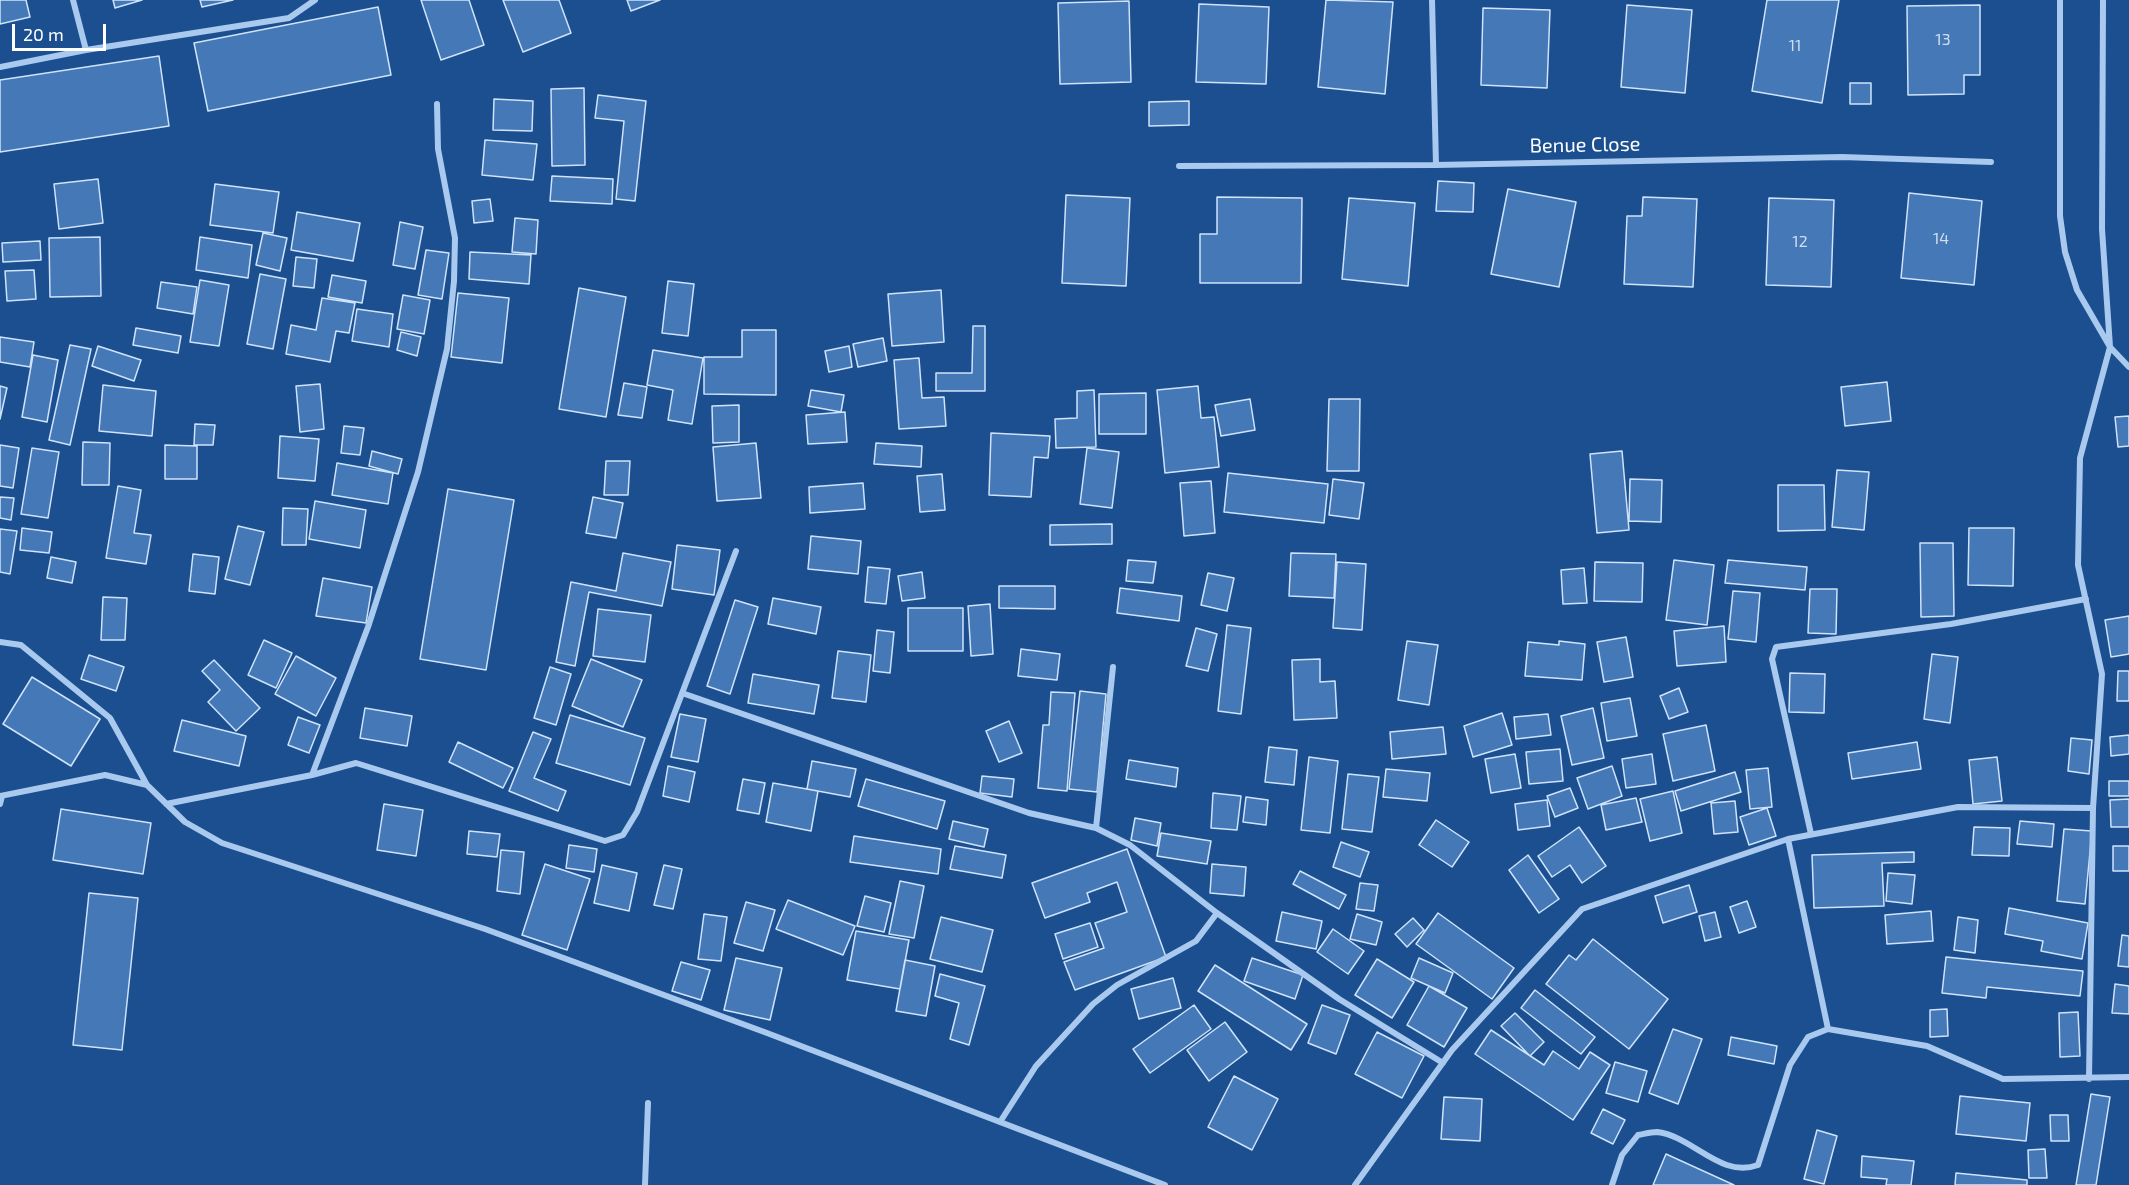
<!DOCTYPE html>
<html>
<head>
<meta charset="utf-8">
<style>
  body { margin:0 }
  #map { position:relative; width:2129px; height:1185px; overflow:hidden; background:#1b4f8f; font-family:"Exo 2",sans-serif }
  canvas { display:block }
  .scale { position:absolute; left:12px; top:24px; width:94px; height:27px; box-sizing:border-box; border:3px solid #fff; border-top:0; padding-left:8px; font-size:18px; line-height:21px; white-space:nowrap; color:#fff; -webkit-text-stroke:4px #1b4f8f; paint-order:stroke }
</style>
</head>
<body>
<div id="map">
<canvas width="2129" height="1185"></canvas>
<div class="scale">20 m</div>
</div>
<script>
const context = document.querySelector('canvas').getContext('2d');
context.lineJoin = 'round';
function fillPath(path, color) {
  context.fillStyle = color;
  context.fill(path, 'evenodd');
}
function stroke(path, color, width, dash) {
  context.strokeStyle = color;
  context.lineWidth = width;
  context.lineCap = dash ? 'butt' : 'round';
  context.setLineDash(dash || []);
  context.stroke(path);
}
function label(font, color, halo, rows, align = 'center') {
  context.font = font + ' "Exo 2",sans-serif';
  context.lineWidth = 4.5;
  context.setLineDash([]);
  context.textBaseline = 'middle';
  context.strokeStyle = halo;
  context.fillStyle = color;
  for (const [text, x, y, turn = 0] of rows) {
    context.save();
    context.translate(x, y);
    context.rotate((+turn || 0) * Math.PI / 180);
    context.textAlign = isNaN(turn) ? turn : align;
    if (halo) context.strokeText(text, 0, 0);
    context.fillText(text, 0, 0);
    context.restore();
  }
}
const building = new Path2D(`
  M0,0H26L30,17L0,24Z
  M113,0H142L115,8Z
  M200,0H233L202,7Z
  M421,0H469L484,45L441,60Z
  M503,0H559L571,33L523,52Z
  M627,0H660L631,11Z
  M1326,0L1393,2L1385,94L1318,87Z
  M1767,0H1839L1822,103L1752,91Z
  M1129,1L1131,82L1060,84L1058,3Z
  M1199,4L1269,7L1266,84L1196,82Z
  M1627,5L1692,10L1685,93L1621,87Z
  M1980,5V75H1964V94L1908,95L1907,6Z
  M378,7L391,75L208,111L194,43Z
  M1483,8L1550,10L1547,88L1481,85Z
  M159,56L169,126L0,152V80Z
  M1850,83H1871V104H1850Z
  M584,88L585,165L552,166L551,89Z
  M598,95L646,101L635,201L616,199L624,121L595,118Z
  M494,99L533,101L532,131L493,130Z
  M1189,101V125L1149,126V102Z
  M485,140L537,144L533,180L482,175Z
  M552,176L613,179L612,204L550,201Z
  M98,179L103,223L59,229L54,184Z
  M1438,181L1474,183L1473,212L1436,211Z
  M215,184L279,192L273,233L210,225Z
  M1508,189L1576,202L1559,287L1491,274Z
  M1909,193L1982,201L1974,285L1901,278Z
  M1066,195L1130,198L1126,286L1062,283Z
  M1217,197L1302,198L1301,283H1200V234H1217Z
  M1643,197L1697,199L1693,287L1624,284L1627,216H1642Z
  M1349,198L1415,203L1408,286L1342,279Z
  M1769,198L1834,200L1831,287L1766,285Z
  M490,199L493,221L474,223L472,201Z
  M297,212L360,223L353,261L291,250Z
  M515,218L538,220L536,254L512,252Z
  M400,222L423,227L415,269L393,265Z
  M263,233L287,238L280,271L256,265Z
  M100,237L101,296L50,297L49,238Z
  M200,237L252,245L248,278L196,270Z
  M40,241L41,260L3,262L2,243Z
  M426,250L449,253L442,299L418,295Z
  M470,252L531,255L529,284L469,279Z
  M296,257L317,259L314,288L293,286Z
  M34,270L36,299L7,301L5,271Z
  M260,274L286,279L273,349L247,344Z
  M332,275L366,281L362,303L328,297Z
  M200,280L229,285L219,346L190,342Z
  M668,281L694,284L688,336L662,333Z
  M161,282L197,287L193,314L157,308Z
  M579,288L626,297L606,417L559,409Z
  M941,290L944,342L892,346L888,294Z
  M458,293L509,298L502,363L451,357Z
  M403,295L430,300L424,334L397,329Z
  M322,298L355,303L349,333L336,331L330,362L286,354L291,325L316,330Z
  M357,309L393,314L389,347L352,341Z
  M973,326H985V391H936V373H972Z
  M136,328L181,336L178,353L133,345Z
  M742,330H776V395L704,394V357H742Z
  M401,332L421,337L417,356L397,350Z
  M0,337L34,342L30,367L0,362Z
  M883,338L887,361L858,367L853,344Z
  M70,345L91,349L70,445L49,440Z
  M98,346L141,360L134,381L92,366Z
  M849,346L852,367L829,372L825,351Z
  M653,350L703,358L692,424L668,420L673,390L647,385Z
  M33,355L58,360L47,422L22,417Z
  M919,358L922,398L944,397L946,426L899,429L894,360Z
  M1887,382L1891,421L1845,426L1841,387Z
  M624,383L647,387L642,418L618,415Z
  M320,384L324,429L300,432L296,386Z
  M103,385L156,391L152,436L99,431Z
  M0,386L7,388L0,419Z
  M1198,386L1201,418L1214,417L1219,467L1165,473L1157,390Z
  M811,390L844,395L841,412L808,406Z
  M1094,390L1096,447L1056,448L1055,419L1077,418V391Z
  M1146,393V434H1099V394Z
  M1250,399L1255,430L1221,436L1215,405Z
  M1329,399H1360L1359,471H1327Z
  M739,405V442L713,443L712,406Z
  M845,412L847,442L808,444L806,415Z
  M2129,416V446L2118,447L2115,417Z
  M195,424L215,425L213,445H194Z
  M344,426L364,428L360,455L341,453Z
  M991,433L1050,436L1048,458L1034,457L1031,497L989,495Z
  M280,436L319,439L315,481L278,478Z
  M83,442L110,443L109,485H82Z
  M756,443L761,498L717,501L713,447Z
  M876,443L922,446L921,467L874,464Z
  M0,445L19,448L13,488L0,486Z
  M165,445L197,446V479H165Z
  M32,448L59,452L48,518L21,514Z
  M1087,448L1119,452L1112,508L1080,504Z
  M372,451L402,459L398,474L369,466Z
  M1622,451L1629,530L1597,533L1590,454Z
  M606,461H630L628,495H604Z
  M337,463L393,473L388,504L332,495Z
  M1837,470L1869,472L1864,530L1832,527Z
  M1228,473L1328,484L1324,523L1224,512Z
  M942,474L945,510L920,512L917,476Z
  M1333,479L1364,483L1359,519L1329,515Z
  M1630,479L1662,480L1661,522L1629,521Z
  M1211,481L1215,533L1184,536L1180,483Z
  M863,483L865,509L810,513L809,487Z
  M1778,485H1824L1825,530L1778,531Z
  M118,486L141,490L134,533L151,535L146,564L106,558Z
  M448,489L514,500L486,670L420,659Z
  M0,497L14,498L11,520L0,518Z
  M593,497L623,503L616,538L586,533Z
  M315,501L366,510L360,548L309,539Z
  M283,508L308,509L306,545H282Z
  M1112,524V544L1050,545V525Z
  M238,526L264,532L250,585L225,579Z
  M22,528L52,532L49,553L20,550Z
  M1969,528H2014L2013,586L1968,585Z
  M0,529L17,531L10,574L0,572Z
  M811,536L861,541L858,574L808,569Z
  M1920,543H1953L1954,616L1921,617Z
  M677,545L720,550L714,595L672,589Z
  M623,553L671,562L662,606L589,592L575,666L556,662L571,582L616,591Z
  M1291,553L1336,554L1334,598L1289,596Z
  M193,554L219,557L215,594L189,591Z
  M51,557L76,562L72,583L47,578Z
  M1128,560L1156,562L1153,583L1126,581Z
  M1674,560L1714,565L1707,625L1666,620Z
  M1728,560L1807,567L1805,590L1725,583Z
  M1337,562L1366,564L1362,630L1333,628Z
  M1595,562L1643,563L1642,602L1594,601Z
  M868,567L890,569L886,604L865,602Z
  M1584,568L1587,603L1563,604L1561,570Z
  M922,572L925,598L902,601L898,576Z
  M1208,573L1234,578L1227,611L1201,605Z
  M323,578L372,587L366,623L316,616Z
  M999,586H1055V609L999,608Z
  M1120,588L1182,596L1179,621L1117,613Z
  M1810,589H1837L1836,634L1808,633Z
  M1733,591L1760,593L1756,642L1728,639Z
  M103,597L127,598L125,640H101Z
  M773,598L821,607L816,634L768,624Z
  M735,600L758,607L730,694L707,686Z
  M990,604L993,654L971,656L968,606Z
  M908,608H963V651H908Z
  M598,609L651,615L645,662L593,656Z
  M2129,616V654L2111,657L2105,620Z
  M1227,625L1251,628L1241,714L1218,711Z
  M1724,626L1726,662L1677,666L1674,631Z
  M1196,628L1217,634L1208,671L1186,666Z
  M877,630L894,632L890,673L873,671Z
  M1626,637L1633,677L1604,682L1597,642Z
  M264,640L292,653L276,688L248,675Z
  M1407,641L1438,645L1429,705L1398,700Z
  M1559,641L1585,644L1582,680L1525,676L1528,642L1559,645Z
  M1021,649L1060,654L1057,680L1018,676Z
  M838,651L871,655L866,702L832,698Z
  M1932,654L1958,657L1950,723L1924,719Z
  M89,655L124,667L116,691L81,679Z
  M296,656L336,678L316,716L275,694Z
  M591,659L642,680L623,727L572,706Z
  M1320,659V682L1335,681L1337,718L1294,720L1292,660Z
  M214,660L260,708L236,731L208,702L220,690L202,671Z
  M550,667L571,674L556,725L534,718Z
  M2118,671H2129V701H2117Z
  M1790,673L1825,674L1824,713L1789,712Z
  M753,674L819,685L814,714L748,703Z
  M32,677L100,719L71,766L3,724Z
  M1679,688L1688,712L1669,719L1660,696Z
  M1080,691L1106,694L1097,792L1069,789Z
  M1051,692L1075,693L1067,791L1038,788L1043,725H1049Z
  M1630,698L1637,736L1607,741L1601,703Z
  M365,708L412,716L407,746L360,738Z
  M1593,708L1604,758L1572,765L1561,716Z
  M1502,713L1512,745L1473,757L1464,726Z
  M680,714L706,719L698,762L671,757Z
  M1548,714L1551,735L1516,739L1514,717Z
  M570,715L645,738L630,785L556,763Z
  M298,717L320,725L309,753L288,745Z
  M182,720L246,736L239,766L174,751Z
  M1009,721L1022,753L999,762L986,731Z
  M1706,725L1715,771L1673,781L1663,734Z
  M1443,727L1446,754L1392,759L1390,732Z
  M533,732L551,739L534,778L566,791L558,811L509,791Z
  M2129,735V754L2111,756L2110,737Z
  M2071,738L2092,740L2089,774L2068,771Z
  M458,742L513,768L503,788L449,762Z
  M1917,742L1921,769L1852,779L1848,753Z
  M1269,747L1297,750L1294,785L1265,782Z
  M1560,749L1563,781L1529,784L1526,752Z
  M1515,754L1521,788L1491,793L1485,759Z
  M1652,754L1656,784L1626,788L1622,759Z
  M1309,757L1338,761L1330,833L1301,830Z
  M1997,757L2002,801L1973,804L1969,760Z
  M1129,760L1178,768L1176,787L1126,779Z
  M812,761L856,769L850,797L807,789Z
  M668,766L695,772L689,802L663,796Z
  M1612,766L1622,796L1588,809L1577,778Z
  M1768,768L1772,807L1750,809L1746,770Z
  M1386,769L1430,773L1427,801L1383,797Z
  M1735,772L1741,792L1681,811L1675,791Z
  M1348,774L1379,777L1372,832L1342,829Z
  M982,776L1014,779L1012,797L980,793Z
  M743,779L765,783L759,814L737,810Z
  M866,779L945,801L937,829L858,806Z
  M2109,781H2129V796H2109Z
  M773,783L818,791L811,831L766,822Z
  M1570,788L1578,808L1555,817L1547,796Z
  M1673,791L1682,833L1650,841L1640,799Z
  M1213,793L1241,796L1237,830L1211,828Z
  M1246,797L1268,800L1266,825L1243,822Z
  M1636,798L1642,822L1606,830L1601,805Z
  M2129,799V827H2111L2110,800Z
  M1547,800L1550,826L1518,830L1515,804Z
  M1735,801L1738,832L1714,834L1711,803Z
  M384,804L423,810L416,856L377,850Z
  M1767,808L1776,836L1749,845L1740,817Z
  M61,809L151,823L143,874L53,860Z
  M1135,818L1161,823L1157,846L1131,840Z
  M1436,820L1469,842L1452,867L1419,845Z
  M953,821L988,829L984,847L949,839Z
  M2020,821L2054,824L2052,847L2017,844Z
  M1579,827L1606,866L1582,883L1570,865L1552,877L1538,856Z
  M1974,827L2010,828L2009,856L1972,855Z
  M2064,829L2092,831L2085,904L2057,901Z
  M469,831L500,834L497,857L467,854Z
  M1161,833L1211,841L1207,864L1157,856Z
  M854,836L941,849L938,874L850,862Z
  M1341,842L1369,852L1360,877L1333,867Z
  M569,845L597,849L594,872L566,868Z
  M955,846L1006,855L1002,878L950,869Z
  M2113,846H2129V871H2113Z
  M1127,849L1166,957L1075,990L1064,962L1104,948L1095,923L1127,912L1117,882L1087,893L1090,902L1045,918L1032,883Z
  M501,850L524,852L520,894L497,891Z
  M1914,852V862L1882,863L1884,906L1814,908L1812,855Z
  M1528,855L1559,899L1539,913L1509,870Z
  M545,864L590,879L567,950L522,935Z
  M1212,864L1246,867L1244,896L1210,893Z
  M602,865L637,873L629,911L594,903Z
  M664,865L682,869L673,909L654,905Z
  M1300,871L1346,895L1339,909L1293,884Z
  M1888,873L1915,875L1912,904L1886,901Z
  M900,881L924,886L914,938L889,934Z
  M1360,883L1378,885L1374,911L1356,909Z
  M1689,885L1697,912L1663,923L1655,896Z
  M89,893L138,898L122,1050L73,1045Z
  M865,896L891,903L884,932L857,926Z
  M788,900L855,926L843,955L776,929Z
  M1747,901L1756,927L1739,933L1730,907Z
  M746,902L775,910L763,951L734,943Z
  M2009,908L2088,923L2082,959L2041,951L2043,941L2005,934Z
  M1931,911L1933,941L1887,944L1885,915Z
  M1282,912L1322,921L1316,949L1276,941Z
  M1715,912L1721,937L1705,941L1699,916Z
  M1438,913L1514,968L1492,999L1416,944Z
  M704,914L727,917L721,961L698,959Z
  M1357,914L1382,922L1376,945L1350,939Z
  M941,917L993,930L982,972L930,959Z
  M1958,917L1978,920L1975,953L1954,950Z
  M1413,918L1424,930L1407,947L1395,934Z
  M1090,923L1098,947L1063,959L1055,934Z
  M1333,929L1364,951L1348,974L1317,952Z
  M856,931L909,940L900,989L847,980Z
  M2122,935L2129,936V967L2118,966Z
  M1593,939L1668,999L1629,1049L1546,984L1569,955L1576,960Z
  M1946,957L2083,971L2080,996L1987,987L1986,998L1942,993Z
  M736,958L782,968L770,1020L724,1010Z
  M1252,958L1303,975L1295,999L1244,981Z
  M1419,958L1453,973L1445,993L1411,978Z
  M1377,959L1414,982L1392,1018L1355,995Z
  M905,960L935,966L926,1016L896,1011Z
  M681,962L710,970L701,1000L672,991Z
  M1215,965L1307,1024L1291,1050L1198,991Z
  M940,974L985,986L969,1045L950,1039L959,1003L935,996Z
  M1173,978L1181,1008L1139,1019L1131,989Z
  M2115,984L2129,986V1014L2112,1013Z
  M1429,986L1467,1008L1444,1047L1407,1025Z
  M1535,990L1595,1037L1581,1054L1521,1008Z
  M1194,1005L1211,1029L1150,1073L1133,1049Z
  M1322,1005L1350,1015L1336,1054L1308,1043Z
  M1947,1009L1948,1036L1930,1037V1010Z
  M2078,1012L2080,1056L2060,1057L2059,1013Z
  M1515,1013L1544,1042L1530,1056L1501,1026Z
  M1225,1022L1247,1052L1209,1081L1187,1050Z
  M1673,1029L1702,1039L1678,1104L1649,1093Z
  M1491,1030L1544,1065L1553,1051L1579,1069L1590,1052L1610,1065L1573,1120L1475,1054Z
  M1377,1032L1424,1056L1402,1098L1355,1074Z
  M1731,1037L1777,1046L1774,1064L1728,1055Z
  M1615,1062L1647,1071L1638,1102L1606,1093Z
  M1234,1076L1278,1099L1252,1150L1208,1127Z
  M2091,1094L2110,1097L2096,1185H2076Z
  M1960,1096L2030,1103L2026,1141L1956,1134Z
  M1444,1097L1482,1099L1480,1141L1441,1139Z
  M1603,1109L1625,1120L1613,1144L1591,1133Z
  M2050,1115H2068L2069,1141H2051Z
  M1817,1130L1837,1136L1824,1184L1804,1179Z
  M2045,1149L2047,1178H2029L2028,1150Z
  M1666,1154L1734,1185H1653Z
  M1862,1156L1914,1161L1911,1185H1886L1887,1179L1861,1177Z
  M1956,1173L2027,1180V1185H1955Z`);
fillPath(building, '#4478b7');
stroke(building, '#cfe3fa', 1.5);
stroke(new Path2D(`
  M73,0L86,50
  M1432,0L1436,165
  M2060,0V216L2065,252L2077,290L2110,347L2080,458L2078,565L2102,674L2093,808L2089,1079
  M2103,0L2102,229L2110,347L2129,367
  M0,67L86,50L289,18L315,0
  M1179,166L1436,165L1842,157L1991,162
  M0,642L21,645L110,718L147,785
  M682,693L1029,813L1096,828L1130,845L1217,913L1339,999L1443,1063
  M312,775L368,627L418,472L447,349L454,281L455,238L438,149L437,104
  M0,796L105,775L147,785L185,822L222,843L485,929L767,1033L1165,1185
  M0,804L2,796
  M166,804L312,775L356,763L605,841L623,835L637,812L736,551
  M1096,828L1113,667
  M1811,834L1772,659L1776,647L1951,624L2086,599
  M1788,839L1828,1029
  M1000,1122L1036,1066L1093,1004L1117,985L1196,941L1217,913
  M645,1185L648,1103
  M1355,1185L1452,1050L1582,909L1788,839L1958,807L2093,808
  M1612,1185L1622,1155L1638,1135C1644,1134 1651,1132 1657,1132C1693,1136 1720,1179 1758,1165L1790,1065L1808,1037L1828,1029L1927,1046L2003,1079L2129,1077`), '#a9c9ee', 6);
label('16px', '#d0dded', null, [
  ["13",1943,40],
  ["11",1795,46],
  ["14",1941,239],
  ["12",1800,242]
]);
label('20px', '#fff', '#1b4f8f', [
  ["Benue Close",1585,145,-1]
]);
</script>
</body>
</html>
